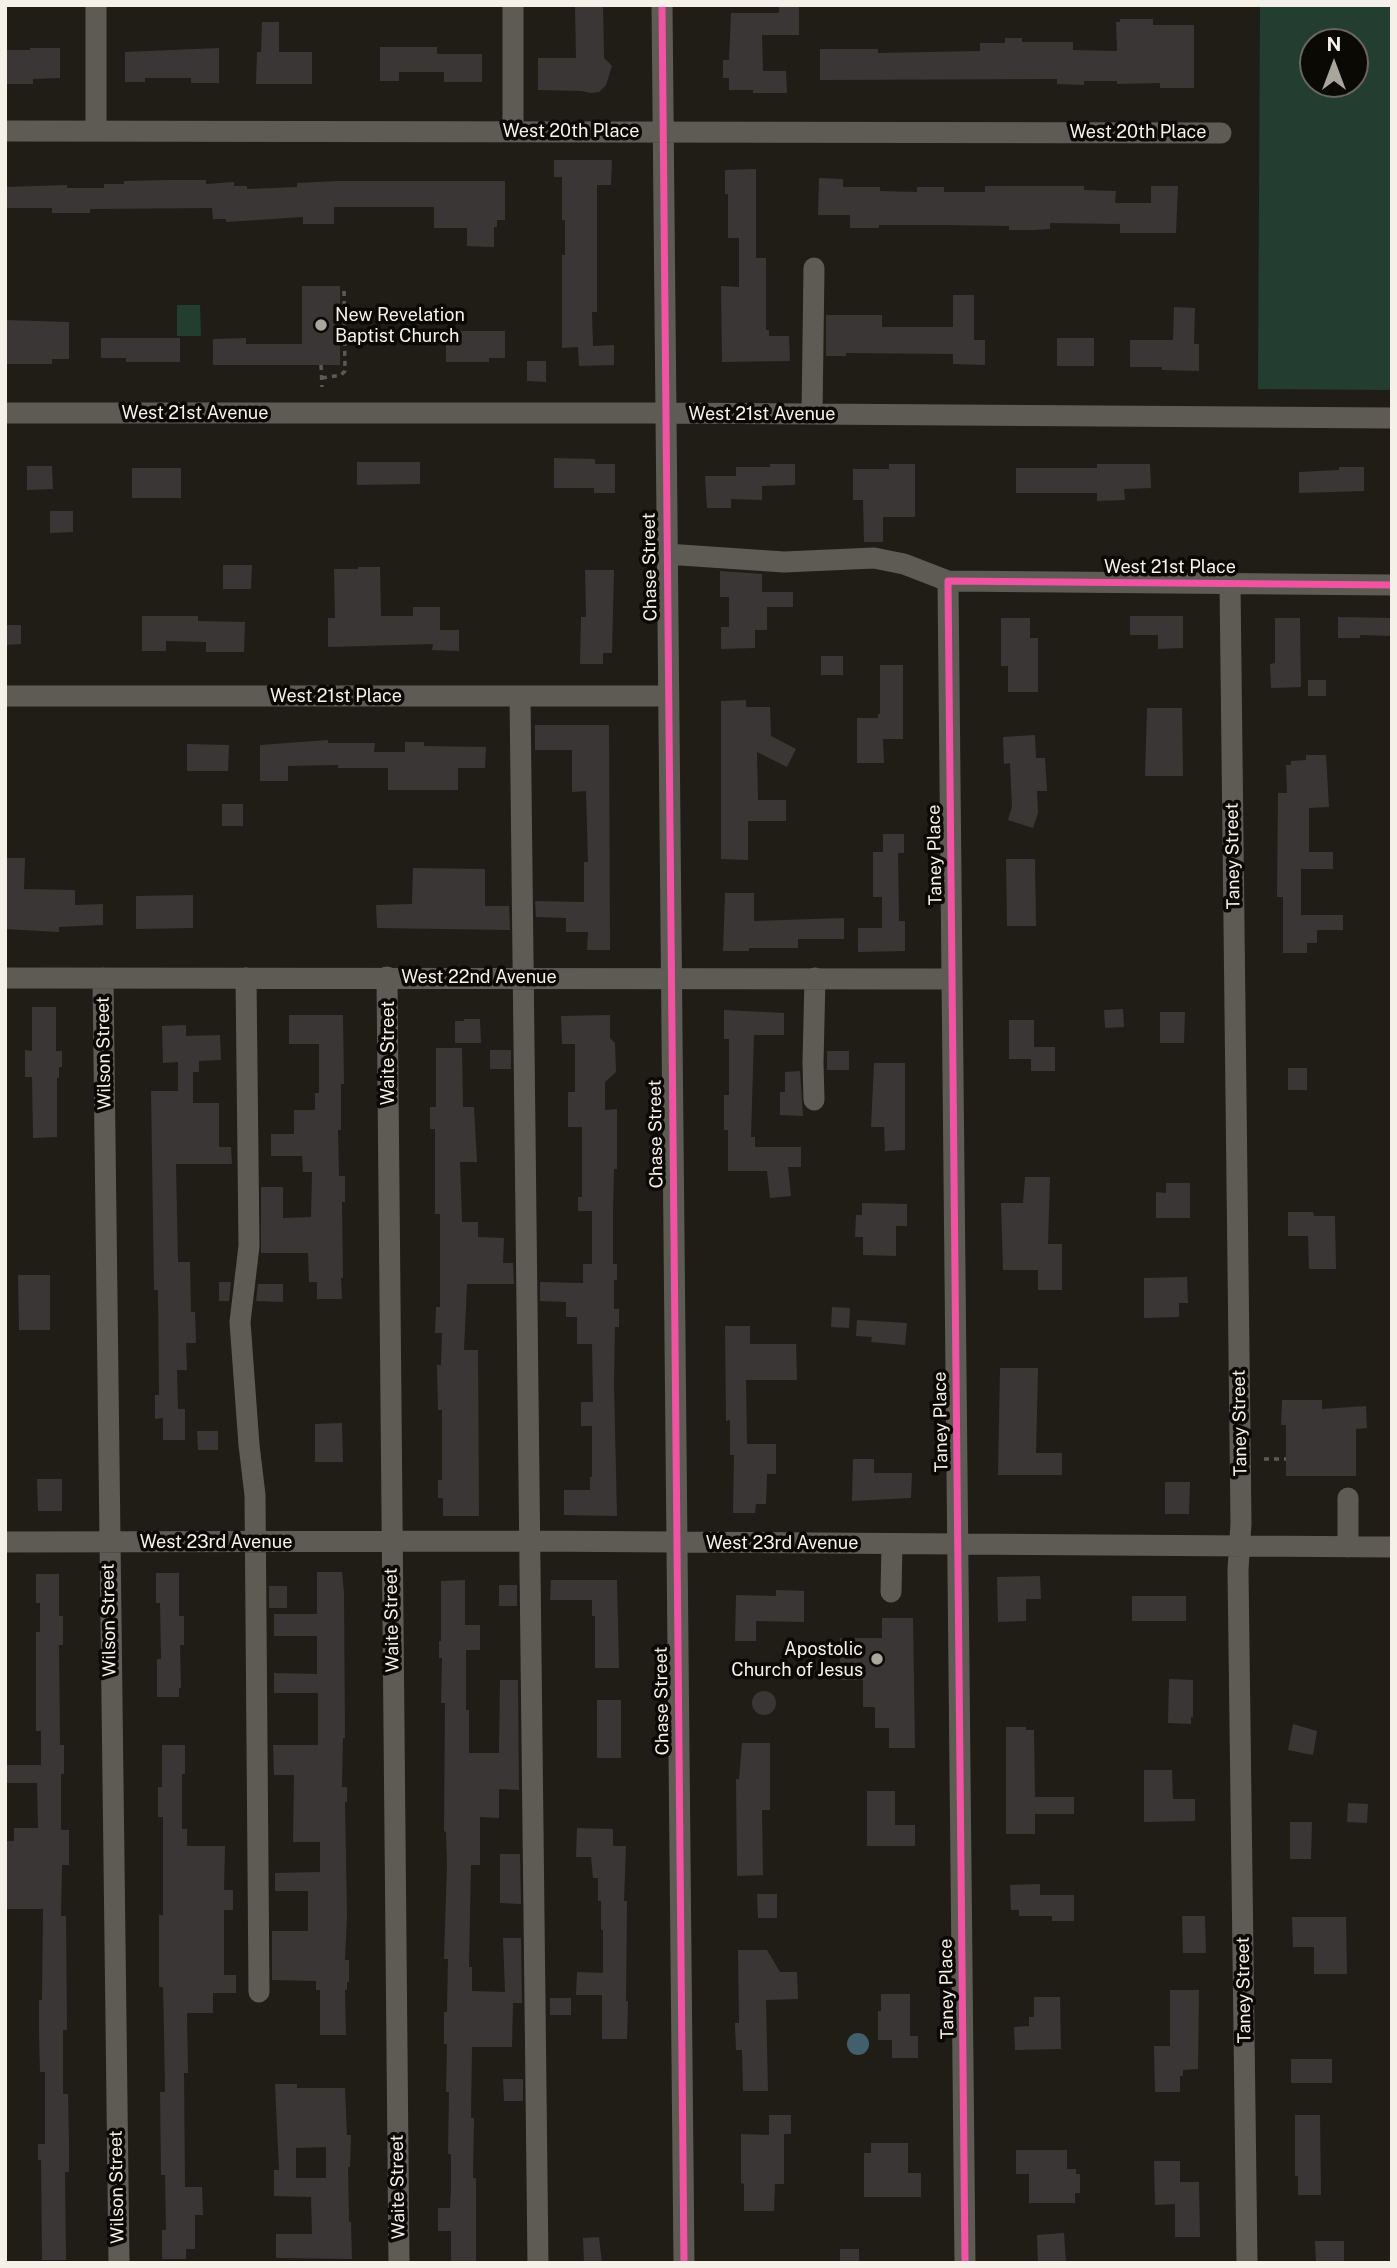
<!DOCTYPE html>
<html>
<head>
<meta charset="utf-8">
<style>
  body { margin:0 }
  #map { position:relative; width:1397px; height:2268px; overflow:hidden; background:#201d16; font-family:"Public Sans",sans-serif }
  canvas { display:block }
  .frame { position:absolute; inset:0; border:7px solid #f5f0e8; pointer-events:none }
  .north { position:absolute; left:1299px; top:28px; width:70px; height:70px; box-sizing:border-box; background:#0b0904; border:2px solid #69655f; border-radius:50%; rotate:0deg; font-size:19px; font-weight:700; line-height:28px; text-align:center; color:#f5f0e8 }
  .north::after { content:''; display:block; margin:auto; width:24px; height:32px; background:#aaa69e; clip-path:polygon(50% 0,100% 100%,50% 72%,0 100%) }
</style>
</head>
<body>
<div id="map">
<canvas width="1397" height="2268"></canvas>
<div class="frame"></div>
<div class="north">N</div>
</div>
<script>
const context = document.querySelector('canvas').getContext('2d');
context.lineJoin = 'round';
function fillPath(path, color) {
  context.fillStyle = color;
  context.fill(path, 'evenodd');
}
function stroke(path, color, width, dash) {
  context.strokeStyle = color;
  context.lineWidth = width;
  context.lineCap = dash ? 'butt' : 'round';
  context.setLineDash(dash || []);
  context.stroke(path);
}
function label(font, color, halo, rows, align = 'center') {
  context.font = font + ' "Public Sans",sans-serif';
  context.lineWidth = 7;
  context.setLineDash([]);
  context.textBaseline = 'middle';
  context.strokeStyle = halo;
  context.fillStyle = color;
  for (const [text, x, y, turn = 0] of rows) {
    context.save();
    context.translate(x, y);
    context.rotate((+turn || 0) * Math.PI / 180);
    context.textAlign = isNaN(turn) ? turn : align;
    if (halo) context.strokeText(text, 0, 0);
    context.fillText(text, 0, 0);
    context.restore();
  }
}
fillPath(new Path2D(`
  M1260,5H1392V390L1258,389ZM1313,42H1355V84H1313Z
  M177,305H200L201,336H177Z`), '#243d31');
fillPath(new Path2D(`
  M847 2044a11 11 0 1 1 22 0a11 11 0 1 1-22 0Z`), '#415f6d');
fillPath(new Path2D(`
  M575,5H603L604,58L612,66L606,85L599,92L590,93L582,91L538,90V58H576Z
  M779,5H799V35H762L763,71H786L787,93H753V90H729V78H723V60H729L731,13H779Z
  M1120,19H1153V25H1194V88H1160V83L1117,84V81H1084V85L1057,84V79L820,80V49H878V53L980,51V43H1005V38H1022V42H1073V50L1117,51L1116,22H1120Z
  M262,22H279V52H312V84H256L257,52H261Z
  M380,47H437V54H482V82H444V72H399V81H380Z
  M30,48H60V78L33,79V84H5V50H30Z
  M219,48V83H191V78H145V82H125V52Z
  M554,160H612L611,185H597V312H592L593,346L614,345V365L579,366L578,347L562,348V255H565V220H562V177H554Z
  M756,169V258H766V330H769V336H789L790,361L722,362L721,286L739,287V238H728V194H725V170Z
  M819,178L843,179V187H880V191L917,192V187H944V192H985V186H1084V190L1116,191L1115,203H1151V186H1178L1176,233H1120V224L1050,223V229L1034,230H1009V226L946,225H879V228H850V215H818Z
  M167,180H206V184L234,182V186H247V189L297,187V183L339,181H505V220H497V227H494V247L467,246V228H434V207H334V224H303V217L226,222V219H213L212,208L90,209V213H52V208H5V187L67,185V188H104V184H124V181Z
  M302,286H340V365H213V339L246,338V344H302Z
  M953,295H974V340H985V365L953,364V354L846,353V356H826V315H882V327H953Z
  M1174,307L1195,308L1194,344H1199V371L1162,370V367H1130V340H1173Z
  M5,320L69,322V359H52V364H5Z
  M446,331H505V358H489V362H446Z
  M101,338H180V362H126V358H101Z
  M1057,338H1094V366H1057Z
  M527,361H546V382L527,381Z
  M554,458L595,459V464H615V493H594V488H554Z
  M357,462H420V484L357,485Z
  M770,464H795V485L762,486V500L731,499V508H707L705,476H736V467H770Z
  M889,464H915V517H883V542H864L863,500H853V469H889Z
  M1097,464H1150L1151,488L1124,489L1125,500L1097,501V493H1016V468H1097Z
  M27,466H52L53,489L27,490Z
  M1339,467H1364V491L1299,493V472L1339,470Z
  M132,468H181V498H132Z
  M50,511H73V532L50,533Z
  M223,565H252L251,589H223Z
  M358,567H380L381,616H413V607H440V630H459V651L432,650L433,644L328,647V618H335L334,569H358Z
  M585,570H614L612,653H603V664H580L581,617H586Z
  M720,571L762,574V592H793V607H767V630H755V648L721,649V627H729V597H720Z
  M142,616H198V621L245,622L244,652H206V642L166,641V651H142Z
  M1130,616H1183V648L1158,649V635H1130Z
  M1338,617L1392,618V636L1360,635V638H1338Z
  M1001,618H1030V638H1038V692H1008V666H1001Z
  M1275,618H1300L1301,687L1271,688L1270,664L1275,663Z
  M5,625H21V644L5,645Z
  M821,656H843V675H821Z
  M880,665H903V739H883L884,763H857V718H878V714H880Z
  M1308,680H1326V696H1308Z
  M746,700V707H770L771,736L796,749L787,767L757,752L758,800H786V821H748V860L721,859V701Z
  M1147,708H1182L1183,776H1145Z
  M535,725H609L610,950H587L588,932H566V918L536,917L535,901L584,902V862H588L586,791L572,792V750H535Z
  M1035,735L1036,758H1045L1047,791H1037L1038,813L1033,828L1008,820L1012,807L1010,763L1004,764L1003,737Z
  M328,740V743H375L374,752H405V742H424V746L486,747L485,768H458V790H388V768H338V765L288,766V781H260V745Z
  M187,744L229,745L228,771H187Z
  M1306,755H1326L1329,807L1309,808V852H1333V869H1301V915H1343V930H1317V943H1307V953H1283V897H1277L1278,793H1287L1286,765H1291V761L1306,760Z
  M222,804H243V826H222Z
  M883,834H904V853H898L899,921H905V951L858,952V928H882V897H873V852H883Z
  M5,858H25L24,889L75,890V905L103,904V925L59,927V932L5,929Z
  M1006,859H1035L1036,926H1007Z
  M413,868L485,869V906H509L510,930L377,928L376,905L412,904Z
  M725,893H754V921L844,918V939H798V948H749V951H723Z
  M193,895V928L136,929V896Z
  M32,1007H56V1051H62V1067H59V1078H57V1137L33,1138L32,1077H25V1050L32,1051Z
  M1123,1009L1124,1027L1105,1028L1104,1010Z
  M724,1010L784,1013V1035H754L751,1137H755V1147H801V1167H788L791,1196L770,1198L767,1171H728V1130H724V1095H729V1039H724Z
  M1160,1012H1185L1184,1043H1160Z
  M289,1015H343L344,1084H341V1130H338L339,1176H345V1202H342L343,1278H341L342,1299H317V1282H309L308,1253H261V1187H283V1218L311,1217L312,1172H303L302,1156H271V1134H294V1110H315V1093H319V1044H289Z
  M610,1015V1038L615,1043L616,1072L605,1082V1110L617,1109V1169H614L613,1212V1264H617V1280H614V1309H619V1327H615L614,1383L617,1516L564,1515V1490H590V1477H592V1426H581V1402H593L592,1344H577V1317H566V1302L540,1301V1282L583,1283V1264H592V1211H578V1197H582V1127H568V1092H575V1044H562L561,1016Z
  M464,1019H480L481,1043H455V1021H464Z
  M1009,1020H1034V1047H1055V1071H1031V1059H1009Z
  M186,1025V1036L220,1035L221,1060L199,1061V1072H193V1103H219V1147H231L232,1164H176L178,1262H190L191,1312H195L196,1343H186L187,1370H177L178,1409H185V1440H163V1418L155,1419V1395H159L158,1290H154L151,1091H178V1062L163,1063L162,1026Z
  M436,1048H462L463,1107H474L477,1162H460L462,1222H478V1237L504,1238L503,1263H513L514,1284H467L464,1350H478L479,1516H443V1498H438V1480H442V1410H438L437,1365H441L442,1333H435L436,1307H440V1214H435V1129H430V1107H436Z
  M490,1050H511V1069H490Z
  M827,1051H849V1070H827Z
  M874,1063H905V1150L885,1151L884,1127H871Z
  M1288,1068H1307V1090H1288Z
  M800,1071L803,1116L780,1115V1092H785V1072Z
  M1025,1177H1050L1048,1244H1062V1290H1038V1270H1003L1001,1203H1023Z
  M1166,1183H1190V1218H1156V1192L1166,1193Z
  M862,1203L907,1204V1226H896V1256L863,1255V1237H855L856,1215H862Z
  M1288,1212H1313L1314,1216H1335L1336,1269H1309L1308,1236H1288Z
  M18,1275H50V1330H19Z
  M1187,1277L1188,1303H1179V1317L1144,1318V1278Z
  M219,1282H231L229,1301H219Z
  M258,1284H283V1302L256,1301Z
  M832,1307L850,1308L849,1328L831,1327Z
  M857,1320L907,1323L905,1345L871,1342L872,1337L856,1336Z
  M725,1326H750V1344H796L797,1380H746L747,1444H776V1474H767L766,1504H756L755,1513H733L734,1455H730V1420L726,1421Z
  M1000,1368H1038L1036,1453H1062V1475H998Z
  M1282,1400H1322V1409L1366,1406L1367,1428L1356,1429V1476H1286V1425H1281Z
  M342,1423L343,1462H315V1424Z
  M197,1431H218V1450H198Z
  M853,1459H874V1473H912L911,1498L852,1501Z
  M37,1479H62V1511H38Z
  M1165,1482H1190L1189,1514H1165Z
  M317,1572H342L344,1593L345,1738H343L342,1787H347V1802H345L347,1915L345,1960H349V1982H347V1990H345L346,2035H320V1990H316V1981L272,1980V1931H308V1891H275V1873L320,1872V1842H293L294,1775H274L273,1745H318V1693H274V1673L317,1674V1636H274V1614H317Z
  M156,1573H179V1616H184V1645H180L181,1688H179V1697H157V1659H161L160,1603H156Z
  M36,1574H59V1616H63V1645H59L60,1745H64V1774H61V1830H69V1865H62L61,1916H66L67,2030H63V2094H68L69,2142V2172H65L66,2260H42L41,2160H38V2144H45V2072H40L39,2036V2000H42L43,1909H5V1841H14V1828H38L37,1783H5V1765H41V1731H36V1632H40V1603H36Z
  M1040,1576L1041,1599H1026V1621L998,1622L997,1577Z
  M465,1580V1625H480V1650H466V1710H469V1753H499L500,1680H518L519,1790L499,1789V1818L480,1817V1865H471L469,1967H472V1991L505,1992L503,1938H521L522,2003H513L512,2047H472L471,2118H474L473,2178H476V2263H451V2231H438V2208H450L451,2189V2154H448L449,2092H446L447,2044H444V2012H447L448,1959H444L447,1865L446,1832L444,1831L445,1703H441L442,1658H439V1641H441V1581Z
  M551,1580H617L619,1668H595V1616H592V1600H550Z
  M499,1585H517V1606H499Z
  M269,1586H287V1608H269Z
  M776,1590L804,1591V1622L756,1621V1641H735L736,1595L776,1596Z
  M1132,1596H1186V1621H1132Z
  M882,1618H913L915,1748H889V1728H875V1707H863V1680H840V1638H882Z
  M1169,1679L1193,1680V1717H1191V1724L1168,1723Z
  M752 1703a12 12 0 1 1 24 0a12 12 0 1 1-24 0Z
  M597,1700H621V1758H597Z
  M1293,1724L1317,1731L1313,1755L1288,1750Z
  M1006,1727H1026V1730H1034L1035,1797H1074V1814H1035V1834H1006Z
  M742,1743H770V1810H762L763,1875L737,1876L736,1779H739Z
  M162,1745H185V1774H182V1829H187V1846H225L224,1890H233V1910H224V1975H236V1993H213V2013H187L188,2073H184L185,2187H202L203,2215H195V2249H186V2259H162V2230H166L165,2175H161L160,2092H165L164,2031L163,1987H159V1915H163V1817H158V1787H162Z
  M1144,1770H1172L1173,1799H1195V1821L1144,1822Z
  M867,1791H895V1825H915V1846H867Z
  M1348,1803L1368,1804L1367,1823L1347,1822Z
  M1290,1822H1312L1311,1859H1290Z
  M577,1828L613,1829V1846H626L624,1901H627L626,2001H628L627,2039H602V1995H576L577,1972L603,1973V1930H601V1901H598V1878H593L591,1857H576Z
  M500,1854H520L521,1904L500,1903Z
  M1040,1884V1895H1074V1921H1052V1916H1019V1910H1011L1010,1885Z
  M757,1894H777V1918H758Z
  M1182,1916H1205L1206,1953H1183Z
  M1292,1917H1346L1347,1974H1314V1947H1293Z
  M738,1950H767L780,1972H797L798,1999L766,2000L768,2091H743L742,2050H736L735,2023H739Z
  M1170,1990H1199L1198,2069L1183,2070V2076H1180V2092H1155L1154,2046H1170Z
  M881,1994H910V2036H918V2058H892V2040H878V2011H881Z
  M1034,1997H1060L1061,2049L1015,2050L1014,2027L1029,2026V2017H1034Z
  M550,1998H571V2015H550Z
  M1291,2059H1332V2083H1291Z
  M503,2079H523V2101H504Z
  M275,2084H297V2088H345L347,2135H351L350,2167H348L349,2222H351L352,2259L276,2258V2234H312L311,2197L274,2196V2170H279ZM326,2147V2178H296V2148Z
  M769,2115H791V2134H784V2184H775L774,2211H744V2184L741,2183V2134L769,2135Z
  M1295,2115H1320L1321,2195H1298V2176H1295Z
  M871,2143H908V2173H921V2197H864V2153H871Z
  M1016,2150H1067V2169H1076V2174H1080V2193H1075V2203H1029V2174H1016Z
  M1154,2161H1180V2182H1199L1200,2237H1175V2204L1155,2205Z
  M1064,2233L1066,2263H1038L1037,2235Z
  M599,2237L602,2263H584L583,2238Z
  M1315,2241H1344V2263H1316Z
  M840,2249H859V2263H840Z`), '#3a3636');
stroke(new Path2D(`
  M321,365L322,387
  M322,378L341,375L345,371L344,287
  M1264,1459H1286`), '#5c5a56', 3.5, [5, 5]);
stroke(new Path2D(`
  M96,5V131
  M513,5V131
  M662,5L684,2263
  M5,131L1221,133
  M5,413H664L1392,418
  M812,414L814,268
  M666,554L784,562L874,558L904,564L948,581L1392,585
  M948,581L965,2263
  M1230,583L1241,1523L1238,1570L1247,2263
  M5,696H667
  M520,696L538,2263
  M387,977L399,2263
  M5,978L952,979
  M103,978L119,2263
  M246,978L249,1246L240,1322L249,1445L255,1495L259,1992
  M814,1100L813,1063L815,978
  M1348,1498V1547
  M5,1542L530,1541L1392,1547
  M891,1592L892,1544`), '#5e5b55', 21);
stroke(new Path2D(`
  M662,5L684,2263
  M965,2263L948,581L1392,585`), '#f153a3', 7);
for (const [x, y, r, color] of [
  [321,325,7,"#aaa69e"],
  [877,1659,7,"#aaa69e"]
]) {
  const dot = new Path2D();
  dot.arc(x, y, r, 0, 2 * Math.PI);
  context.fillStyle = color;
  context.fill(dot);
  stroke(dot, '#0b0904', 2.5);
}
label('18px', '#f5f0e8', '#0b0904', [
  ["West 20th Place",571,131],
  ["West 20th Place",1138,132],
  ["West 21st Avenue",195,413],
  ["West 21st Avenue",762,414],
  ["Chase Street",650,567,-91],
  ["West 21st Place",1170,567],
  ["West 21st Place",336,696],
  ["Taney Place",935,855,-91],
  ["Taney Street",1233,856,-91],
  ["West 22nd Avenue",479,977],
  ["Wilson Street",104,1053,-91],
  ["Waite Street",388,1053,-90],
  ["Chase Street",656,1134,-91],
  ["Taney Place",941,1422,-91],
  ["Taney Street",1240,1423,-91],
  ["West 23rd Avenue",216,1542],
  ["West 23rd Avenue",782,1543],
  ["Wilson Street",109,1620,-91],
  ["Waite Street",392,1620,-91],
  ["Chase Street",662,1701,-91],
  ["Taney Place",947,1989,-91],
  ["Taney Street",1244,1990,-91],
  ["Wilson Street",117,2187,-91],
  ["Waite Street",398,2187,-91]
]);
label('18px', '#f5f0e8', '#0b0904', [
  ["New Revelation",335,315],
  ["Baptist Church",335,336],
  ["Apostolic",863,1649,"right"],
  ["Church of Jesus",863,1670,"right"]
], 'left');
</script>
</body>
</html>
